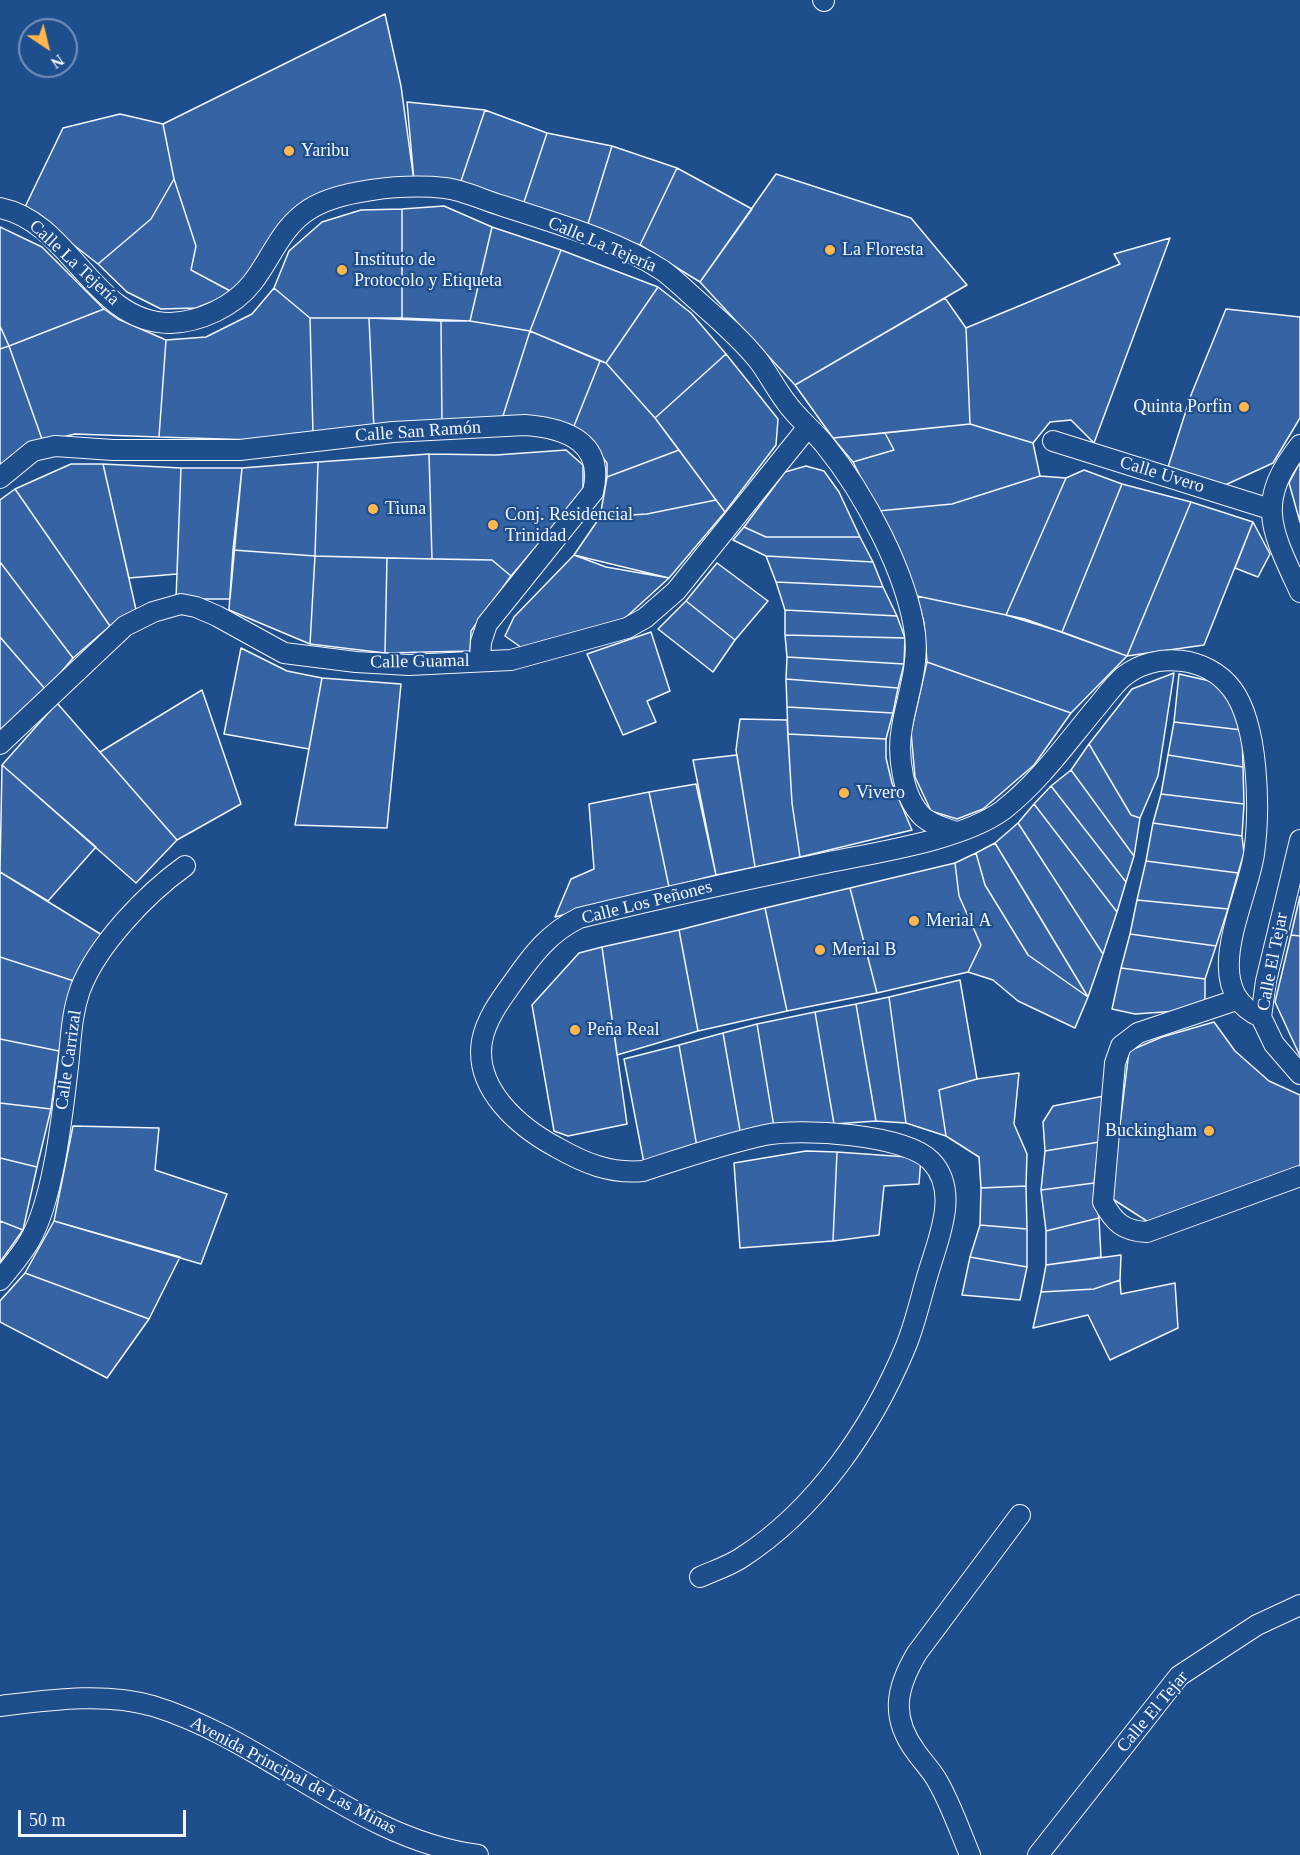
<!DOCTYPE html>
<html>
<head>
<meta charset="utf-8">
<style>
  body { margin:0 }
  #map { position:relative; width:1300px; height:1855px; overflow:hidden; background:#1f4e8c; font-family:Georgia,serif }
  canvas { display:block }
  .north { position:absolute; left:18px; top:18px; width:60px; height:60px; box-sizing:border-box; background:#1f4e8c; border:2px solid #7391ba; border-radius:50%; rotate:145deg; font-size:16px; font-weight:700; line-height:24px; text-align:center; color:#f2f6ff }
  .north::after { content:''; display:block; margin:auto; width:21px; height:27px; background:#ffb74d; clip-path:polygon(50% 0,100% 100%,50% 72%,0 100%) }
  .scale { position:absolute; left:18px; top:1810px; width:168px; height:27px; box-sizing:border-box; border:3px solid #f2f6ff; border-top:0; padding-left:8px; font-size:18px; line-height:21px; white-space:nowrap; color:#f2f6ff; -webkit-text-stroke:4px #1f4e8c; paint-order:stroke }
</style>
</head>
<body>
<div id="map">
<canvas width="1300" height="1855"></canvas>
<div class="north">N</div>
<div class="scale">50 m</div>
</div>
<script>
const context = document.querySelector('canvas').getContext('2d');
context.lineJoin = 'round';
function fillPath(path, color) {
  context.fillStyle = color;
  context.fill(path, 'evenodd');
}
function stroke(path, color, width, dash) {
  context.strokeStyle = color;
  context.lineWidth = width;
  context.lineCap = dash ? 'butt' : 'round';
  context.setLineDash(dash || []);
  context.stroke(path);
}
function label(font, color, halo, rows, align = 'center') {
  context.font = font + ' Georgia,serif';
  context.lineWidth = 4.5;
  context.setLineDash([]);
  context.textBaseline = 'middle';
  context.strokeStyle = halo;
  context.fillStyle = color;
  for (const [text, x, y, turn = 0] of rows) {
    context.save();
    context.translate(x, y);
    context.rotate((+turn || 0) * Math.PI / 180);
    context.textAlign = isNaN(turn) ? turn : align;
    if (halo) context.strokeText(text, 0, 0);
    context.fillText(text, 0, 0);
    context.restore();
  }
}
const building = new Path2D(`
  M385,14L401,86L414,181L278,228L234,293L191,270L196,246L174,179L163,124Z
  M407,102L485,110L461,181H414Z
  M485,110L547,133L523,205L461,181Z
  M120,114L163,124L174,179L151,219L98,264L25,207L63,128Z
  M547,133L612,146L587,227L523,205Z
  M612,146L677,168L640,245L587,227Z
  M677,168L752,209L700,282L640,245Z
  M776,174L911,218L967,285L795,385L700,282Z
  M174,179L196,246L191,270L234,293L196,308L161,309L127,292L98,264L151,219Z
  M444,206L492,227L470,321L402,318V209Z
  M402,209V318H310L274,288L289,251L322,222L361,210Z
  M0,227L42,247L104,309L9,346L0,326Z
  M492,227L561,250L530,331L470,321Z
  M1170,238L1094,443L1071,420L1050,422L1033,443L970,424L966,328L1120,264L1114,254Z
  M561,250L658,287L606,363L530,331Z
  M658,287L691,313L726,354L655,418L606,363Z
  M274,288L310,318L313,434L253,440L159,437L166,340L206,337L252,314Z
  M945,298L966,328L970,424L833,438L795,385Z
  M104,309L118,319L166,340L159,437L75,434L43,442L9,346Z
  M1226,309L1300,317V418L1273,463L1223,486L1168,467L1191,395Z
  M310,318H369L374,430L313,434Z
  M369,318L441,321L442,425L374,430Z
  M441,321H470L530,331L502,419L442,425Z
  M0,326L9,346L0,349Z
  M530,331L600,361L574,426L544,420L502,419Z
  M9,346L43,442L0,465V349Z
  M726,354L778,419L776,445L725,512L655,418Z
  M600,361L606,363L655,418L679,450L607,477V463L590,441L574,426Z
  M970,424L1033,443L1040,476L952,504L878,511L853,462L894,450L885,433Z
  M885,433L894,450L853,462L833,438Z
  M566,450L583,465V491L511,576L492,560L432,559L429,454L496,455Z
  M679,450L716,500L647,514L600,517L607,477Z
  M429,454L432,559L315,556L318,462Z
  M318,462L315,556L233,550L242,468Z
  M1300,462V522L1289,483Z
  M71,464H103L137,614L110,626L15,489Z
  M103,464L181,468L177,574L129,578Z
  M806,466L824,471L839,492L860,537H766L744,527L785,472Z
  M181,468H242L230,599H176Z
  M1084,470L1122,484L1062,632L1006,615L1066,478Z
  M1040,476L1066,478L1006,615L917,596L878,511L952,504Z
  M1122,484L1191,502L1127,656L1062,632Z
  M15,489L110,626L73,658L0,562V500Z
  M716,500L725,512L669,578L574,555L600,517L647,514Z
  M1191,502L1253,522L1204,645L1127,656Z
  M1253,522L1270,554L1258,577L1235,568Z
  M744,527L766,537H860L873,562L766,556L733,540Z
  M233,550L315,556L310,644L229,610Z
  M574,555L606,567L669,578L624,619L522,648L505,636L514,617Z
  M315,556L387,558L385,653L310,644Z
  M766,556L873,562L883,587L776,582Z
  M387,558L492,560L511,576L471,631L470,651L385,653Z
  M0,562L73,658L46,690L0,637Z
  M717,563L768,601L735,640L686,601Z
  M776,582L883,587L897,616L785,610Z
  M917,596L1025,619L1127,656L1071,713L927,662L924,623Z
  M686,601L735,640L713,672L658,629Z
  M785,610L897,616L905,638L785,635Z
  M651,632L670,691L647,701L656,722L623,735L587,654Z
  M785,635L905,638L904,664L787,657Z
  M0,637L46,690L0,733Z
  M241,648L287,671L322,678L309,749L224,734Z
  M787,657L904,664L898,688L786,679Z
  M927,662L1071,713L1034,765L983,809L957,819L931,811L915,777L911,732Z
  M1174,673L1158,776L1140,818L1131,815L1089,744L1132,689Z
  M1179,674L1210,681L1226,694L1242,730L1174,722Z
  M322,678L401,684L387,828L295,825Z
  M786,679L898,688L893,713L787,707Z
  M202,690L241,804L177,840L100,752Z
  M57,703L177,840L136,883L2,765Z
  M787,707L893,713L886,739L788,734Z
  M740,719L787,720L792,803L800,857L755,867L736,750Z
  M1174,722L1242,730L1243,767L1168,755Z
  M788,734L886,739V758L892,783L912,830L800,857L792,803Z
  M1089,744L1131,815L1140,818L1134,856L1071,770Z
  M737,755L755,867L716,875L693,760Z
  M1168,755L1243,767L1244,804L1161,794Z
  M2,765L96,847L48,901L0,872Z
  M1071,770L1134,856L1126,882L1051,786Z
  M696,784L716,875L669,887L649,792Z
  M1051,786L1126,882L1117,912L1034,804Z
  M649,792L669,887L555,917L571,879L594,869L589,804Z
  M1161,794L1244,804L1242,836L1153,823Z
  M1034,804L1117,912L1103,954L1018,823Z
  M1018,823L1103,954L1088,997L995,843Z
  M1153,823L1242,836L1244,853L1238,873L1146,861Z
  M995,843L1029,899L1088,997L1028,955L985,885L976,853Z
  M976,853L985,885L1028,955L1088,997L1075,1028L1018,1001L993,980L968,972L981,945L959,896L955,863Z
  M1146,861L1238,873L1228,909L1137,900Z
  M955,863L959,896L981,945L968,972L877,993L850,888Z
  M0,872L102,935L74,981L0,957Z
  M850,888L877,993L787,1011L765,908Z
  M1300,896V936L1291,935Z
  M1137,900L1228,909L1216,946L1130,934Z
  M765,908L787,1011L698,1031L679,930Z
  M679,930L698,1031L617,1055L602,947Z
  M1130,934L1216,946L1205,979L1121,968Z
  M1291,935L1300,936V1056L1275,1002Z
  M602,947L627,1124L568,1136L554,1131L532,1005L579,953Z
  M0,957L74,981L59,1051L0,1039Z
  M1121,968L1205,979V1003L1178,1011L1135,1014L1112,1009Z
  M960,980L977,1079L939,1090L946,1136L906,1123L889,997Z
  M889,997L906,1123L876,1121L856,1004Z
  M856,1004L876,1121L834,1124L815,1012Z
  M815,1012L834,1124L774,1127L757,1024Z
  M1214,1022L1235,1051L1269,1081L1300,1095V1167L1153,1225L1111,1198L1129,1051L1162,1037Z
  M757,1024L774,1127L741,1136L723,1033Z
  M723,1033L741,1136L697,1147L679,1045Z
  M0,1039L59,1051L51,1109L0,1103Z
  M679,1045L697,1147L644,1163L624,1059Z
  M1019,1073L1014,1124L1027,1154L1026,1186L981,1188L979,1157L946,1136L939,1090L977,1079Z
  M1104,1096L1099,1142L1045,1151L1043,1122L1053,1106Z
  M0,1103L51,1109L37,1167L0,1158Z
  M73,1126L159,1128L155,1170L227,1194L201,1264L54,1221Z
  M1099,1142L1094,1183L1041,1190L1045,1151Z
  M806,1151L837,1152L833,1241L740,1248L734,1163Z
  M837,1152L921,1158L919,1184L884,1186L879,1235L833,1241Z
  M0,1158L37,1167L23,1230L0,1221Z
  M1094,1183L1099,1218L1046,1231L1041,1190Z
  M1026,1186L1027,1229L980,1225L981,1188Z
  M1099,1218L1101,1257L1046,1265V1231Z
  M0,1221L23,1230L0,1262Z
  M54,1221L180,1257L149,1319L25,1273Z
  M980,1225L1027,1229V1267L970,1257Z
  M1121,1255L1120,1280L1094,1289L1041,1292L1046,1265Z
  M970,1257L1027,1267L1020,1300L962,1295Z
  M25,1273L149,1319L107,1378L0,1322V1301Z
  M1120,1280L1121,1294L1175,1283L1178,1328L1110,1360L1088,1315L1033,1328L1041,1292L1094,1289Z`);
fillPath(building, '#3563a3');
stroke(building, '#f2f6ff', 1.5);
const minor = new Path2D(`
  M823,0L824,1
  M0,208C71,222 93,323 170,323C200,322 233,307 252,283C271,259 279,232 304,213C335,189 406,184 445,188C463,190 483,200 500,205C554,223 614,239 662,270C672,277 681,286 690,294C713,315 738,335 758,360C768,373 776,389 786,402C797,418 813,430 825,445C864,493 907,573 915,634C919,667 907,696 902,727C897,754 902,797 923,817C932,825 945,828 956,832
  M1053,441L1270,509
  M1300,445C1254,503 1272,531 1300,592
  M0,478L33,451L55,446L113,450H240L393,432L525,425C567,428 605,443 593,492L487,624L481,642L480,660
  M0,744L125,626L153,612L181,604L196,607L217,616L284,653L356,662L409,665L511,660L627,628L645,618L676,591L808,427
  M1300,840L1266,981L1261,1017L1274,1044L1300,1074
  M1236,1000L1138,1033L1121,1046L1115,1063L1103,1202C1114,1222 1123,1231 1147,1232L1300,1176
  M0,1280C11,1267 22,1254 30,1240C54,1197 62,1116 68,1067C71,1040 71,1016 80,990C97,945 146,894 185,866
  M700,1577C713,1571 729,1566 741,1558C816,1510 872,1428 906,1346C917,1319 922,1291 931,1264C941,1232 958,1189 931,1161C905,1134 801,1128 765,1135C723,1144 683,1158 643,1171C610,1174 584,1163 556,1147C519,1127 474,1089 482,1041C486,1019 501,999 514,981C533,954 549,933 579,918C659,898 739,881 820,864C872,853 961,841 1003,810C1039,782 1066,744 1095,709C1104,699 1113,685 1124,676C1156,651 1207,656 1232,689C1259,725 1260,810 1254,854C1247,903 1197,989 1261,1017
  M0,1706C50,1700 104,1692 153,1706C268,1741 357,1839 478,1855
  M970,1855C960,1831 951,1805 938,1782C932,1771 923,1762 916,1752C890,1717 896,1688 917,1653L1020,1515
  M1038,1855L1179,1676L1257,1625L1300,1605`);
stroke(minor, '#f2f6ff', 22);
stroke(minor, '#1f4e8c', 20);
for (const [x, y, r, color] of [
  [289,151,6,"#ffb74d"],
  [830,250,6,"#ffb74d"],
  [342,270,6,"#ffb74d"],
  [1244,407,6,"#ffb74d"],
  [373,509,6,"#ffb74d"],
  [493,525,6,"#ffb74d"],
  [844,793,6,"#ffb74d"],
  [914,921,6,"#ffb74d"],
  [820,950,6,"#ffb74d"],
  [575,1030,6,"#ffb74d"],
  [1209,1131,6,"#ffb74d"]
]) {
  const dot = new Path2D();
  dot.arc(x, y, r, 0, 2 * Math.PI);
  context.fillStyle = color;
  context.fill(dot);
  stroke(dot, '#1f4e8c', 2);
}
label('18px', '#f2f6ff', '#1f4e8c', [
  ["Yaribu",301,151],
  ["La Floresta",842,250],
  ["Instituto de",354,260],
  ["Protocolo y Etiqueta",354,281],
  ["Quinta Porfin",1232,407,"right"],
  ["Tiuna",385,509],
  ["Conj. Residencial",505,515],
  ["Trinidad",505,536],
  ["Vivero",856,793],
  ["Merial A",926,921],
  ["Merial B",832,950],
  ["Peña Real",587,1030],
  ["Buckingham",1197,1131,"right"]
], 'left');
label('18px', '#f2f6ff', '#1f4e8c', [
  ["Calle La Tejería",602,245,23],
  ["Calle La Tejería",74,263,43],
  ["Calle San Ramón",418,432,-4],
  ["Calle Uvero",1162,475,17],
  ["Calle Guamal",420,662,-1],
  ["Calle Los Peñones",647,903,-14],
  ["Calle El Tejar",1273,962,-79],
  ["Calle Carrizal",69,1060,-82],
  ["Calle El Tejar",1153,1712,-50],
  ["Avenida Principal de Las Minas",293,1776,28]
]);
</script>
</body>
</html>
